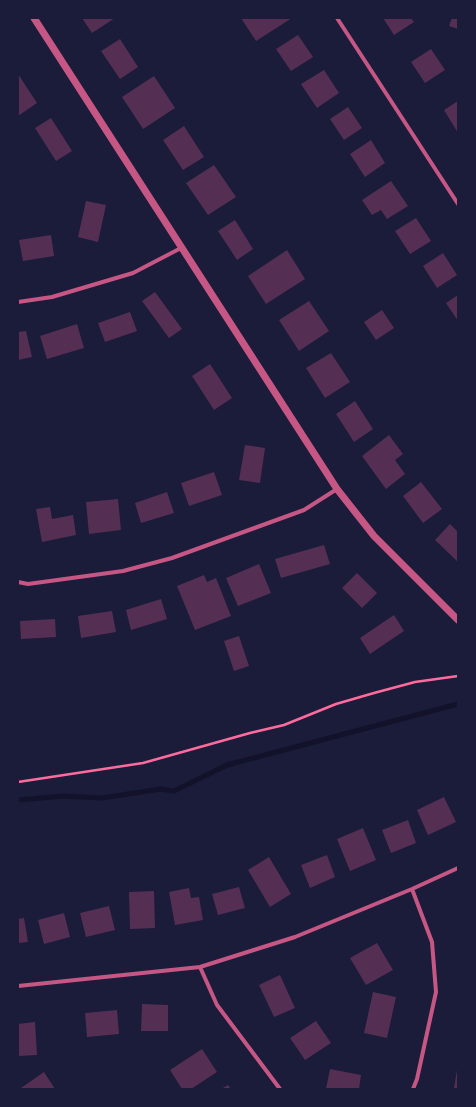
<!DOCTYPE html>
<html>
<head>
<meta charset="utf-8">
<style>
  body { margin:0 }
  #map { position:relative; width:476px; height:1107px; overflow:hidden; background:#1b1b3a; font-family:Georgia,serif }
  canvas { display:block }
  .frame { position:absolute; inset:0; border:19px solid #1b1b3a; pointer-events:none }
</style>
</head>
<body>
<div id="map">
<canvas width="476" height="1107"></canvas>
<div class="frame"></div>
</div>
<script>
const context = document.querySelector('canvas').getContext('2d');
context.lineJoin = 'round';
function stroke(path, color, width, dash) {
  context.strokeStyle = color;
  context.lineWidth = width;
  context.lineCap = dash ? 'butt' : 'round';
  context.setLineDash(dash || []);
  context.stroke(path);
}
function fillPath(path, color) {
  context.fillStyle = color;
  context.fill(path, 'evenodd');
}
stroke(new Path2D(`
  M18,800L63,796L102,798L161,789L174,791L227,765L458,704`), '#12122b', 5);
fillPath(new Path2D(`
  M82,18H115L92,33Z
  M241,18H292L256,41Z
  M383,18H411L414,22L394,35Z
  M452,18H458V29L449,26Z
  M298,35L313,57L291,71L276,49Z
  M120,39L138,67L120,79L101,51Z
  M431,49L445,70L425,83L411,62Z
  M324,70L339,93L317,108L301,84Z
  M18,74L37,103L18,116Z
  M154,76L175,108L143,129L122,97Z
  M458,101V133L444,110Z
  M348,107L362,128L344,140L330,119Z
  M51,118L72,151L56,161L35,128Z
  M184,126L204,157L183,170L163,140Z
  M371,140L385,163L365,177L350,154Z
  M214,165L236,197L208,215L186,183Z
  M391,181L408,206L387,219L381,210L372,215L362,200Z
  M86,201L106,205L98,242L78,237Z
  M416,218L431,241L410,254L395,231Z
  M235,220L253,249L237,260L218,231Z
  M51,235L54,256L23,261L19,240Z
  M287,250L305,279L266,304L248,276Z
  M443,253L457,275L437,288L423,266Z
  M155,292L182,329L169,338L142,301Z
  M458,295V321L446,303Z
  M309,301L329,331L299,351L279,320Z
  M382,310L394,328L376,340L364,322Z
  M130,312L137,331L105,342L98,323Z
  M77,324L84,348L47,359L40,336Z
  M26,331L32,357L18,360V332Z
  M331,353L350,382L325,398L306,368Z
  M210,364L232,398L214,410L192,376Z
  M355,401L373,429L354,442L336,414Z
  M389,435L403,454L395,460L405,474L386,489L362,456Z
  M245,445L265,448L260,483L239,480Z
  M214,472L222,495L189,506L181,483Z
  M421,482L442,509L423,523L403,496Z
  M167,492L174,513L141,523L135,503Z
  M118,499L121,530L89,534L86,502Z
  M50,507L52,519L73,515L76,535L42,542L36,509Z
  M450,524L458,532V562L435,540Z
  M324,545L330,564L281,578L275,559Z
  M259,564L271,593L238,606L226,578Z
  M357,573L377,593L362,608L342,588Z
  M204,575L207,582L216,578L231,616L195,630L177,586Z
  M161,599L167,619L131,630L126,610Z
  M112,611L116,632L81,638L78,616Z
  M394,615L404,631L370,654L360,638Z
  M55,619L56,637L21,639L20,621Z
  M239,636L249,666L234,671L224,641Z
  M444,797L456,822L428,835L417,810Z
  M408,820L416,843L391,853L382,830Z
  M363,828L376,860L350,871L337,839Z
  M327,855L335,877L310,888L301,865Z
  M269,857L291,894L270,907L248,870Z
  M239,887L245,908L218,915L212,894Z
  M189,888L191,898L199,897L203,920L175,925L169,892Z
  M154,891L155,928L130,929L129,892Z
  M109,906L115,930L86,937L80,913Z
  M64,913L70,937L44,944L38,920Z
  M24,918L28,942L18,943V919Z
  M377,943L393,970L366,985L350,958Z
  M280,975L295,1008L274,1017L259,985Z
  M373,992L396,997L387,1038L364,1033Z
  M142,1004L168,1005V1031H141Z
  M117,1010L119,1034L87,1037L85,1013Z
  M316,1021L331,1043L305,1060L290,1038Z
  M35,1022L37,1055L18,1056V1024Z
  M202,1049L217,1072L191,1089H182L170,1070Z
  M330,1069L361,1075L359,1089H326Z
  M457,1070H458V1089L454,1088Z
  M44,1072L55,1089H22L21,1088Z
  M228,1085L231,1089H221Z`), '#542f53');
stroke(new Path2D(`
  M18,782L143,763L250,733L284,725L336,704L374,693L415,682L458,676`), '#ff6b9d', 2.5);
stroke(new Path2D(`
  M337,18L458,204
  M18,302L52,297L133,273L181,248
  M18,582L28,584L123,571L172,558L304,510L337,489
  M412,889L432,942L436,992L417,1079L413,1089
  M200,967L217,1005L280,1089
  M18,986L200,967L295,937L412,889L458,868`), '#c65784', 4);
stroke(new Path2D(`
  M34,18L337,489L374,536L458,620`), '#c65784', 7);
</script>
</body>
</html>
